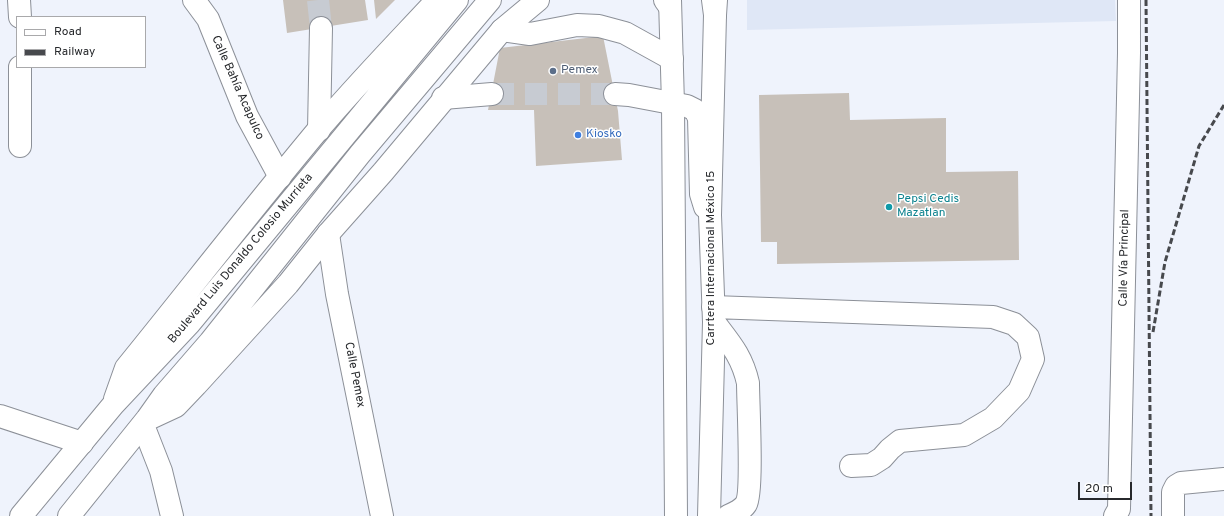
<!DOCTYPE html>
<html>
<head>
<meta charset="utf-8">
<style>
  body { margin:0 }
  #map { position:relative; width:1224px; height:516px; overflow:hidden; background:#eff3fc; font-family:Overpass,sans-serif }
  canvas { display:block }
  .legend { position:absolute; left:16px; top:16px; width:130px; height:52px; box-sizing:border-box; background:#fff; border:1px solid #a9a9ab; margin:0; padding:5px 7px; list-style:none; font-size:12px; color:#27292c }
  .legend li { display:flex; align-items:center; gap:8px; height:20px }
  .legend b { width:20px; border:1px solid #a9a9ab }
  .scale { position:absolute; left:1078px; top:482px; width:54px; height:18px; box-sizing:border-box; border:2px solid #27292c; border-top:0; padding-left:5px; font-size:12px; line-height:14px; white-space:nowrap; color:#27292c; -webkit-text-stroke:3px #fff; paint-order:stroke }
</style>
</head>
<body>
<div id="map">
<canvas width="1224" height="516"></canvas>
<ul class="legend">
<li><b style="height:5px;background:#fff"></b>Road</li>
<li><b style="height:5px;background:#47494d"></b>Railway</li>
</ul>
<div class="scale">20 m</div>
</div>
<script>
const context = document.querySelector('canvas').getContext('2d');
context.lineJoin = 'round';
function fillPath(path, color) {
  context.fillStyle = color;
  context.fill(path, 'evenodd');
}
function stroke(path, color, width, dash) {
  context.strokeStyle = color;
  context.lineWidth = width;
  context.lineCap = dash ? 'butt' : 'round';
  context.setLineDash(dash || []);
  context.stroke(path);
}
function label(font, color, halo, rows, align = 'center') {
  context.font = font + ' Overpass,sans-serif';
  context.lineWidth = 3;
  context.setLineDash([]);
  context.textBaseline = 'middle';
  context.strokeStyle = halo;
  context.fillStyle = color;
  for (const [text, x, y, turn = 0] of rows) {
    context.save();
    context.translate(x, y);
    context.rotate((+turn || 0) * Math.PI / 180);
    context.textAlign = isNaN(turn) ? turn : align;
    if (halo) context.strokeText(text, 0, 0);
    context.fillText(text, 0, 0);
    context.restore();
  }
}
fillPath(new Path2D(`
  M747,0H1115L1116,21L747,30Z`), '#dfe7f6');
fillPath(new Path2D(`
  M283,0H365L368,20L287,33Z
  M374,0H395L376,19Z
  M603,36L618,111L622,160L536,166L534,110H488L500,48Z
  M849,93L850,120L946,118V172L1018,171L1019,260L777,264V242H761L759,95Z`), '#c7c0b9');
stroke(new Path2D(`
  M318,0L321,28
  M492,94H615`), '#c7cbd2', 22, [22, 11]);
const minor = new Path2D(`
  M19,0L20,17
  M194,0L208,19L247,116L280,177
  M502,30L530,34L577,25L599,26L625,33L672,59
  M20,67V146
  M615,94L629,95L687,106L695,110L699,118L701,194L705,207
  M443,98L492,94
  M319,130L321,28
  M328,234L337,294L382,516
  M713,307L993,317L1014,324L1028,337L1033,359L1019,391L993,418L964,435L900,441L890,449L882,458L871,465L851,466
  M714,322C730,343 742,356 748,383C748,402 753,492 746,504C742,510 735,513 728,516
  M0,416L82,443
  M143,425L161,471L172,516
  M1115,516L1119,509L1129,53V0
  M1173,516V492L1176,486L1181,483L1224,479`);
const major = new Path2D(`
  M670,0L673,104L676,516
  M709,516L714,322L710,215L715,15L713,0`);
const highway = new Path2D(`
  M665,0L670,7
  M715,15L716,0
  M115,399L126,368C190,289 253,208 318,130C356,85 397,43 437,0
  M148,419L176,406L196,385L288,284L328,234L383,172L502,30L538,0
  M21,516L113,405L189,324L457,0
  M69,516L147,419L164,395L210,342L360,154L490,0`);
stroke(minor, '#8c9098', 24);
stroke(major, '#8c9098', 24);
stroke(highway, '#8c9098', 24);
stroke(minor, '#fff', 22);
stroke(major, '#fff', 22);
stroke(highway, '#fff', 22);
stroke(new Path2D(`
  M1146,0L1151,516
  M1153,332L1165,262L1199,146L1224,105`), '#47494d', 3, [6, 3]);
for (const [x, y, r, color] of [
  [553,71,4,"#5c6f8a"],
  [578,135,4,"#3f7fe0"],
  [889,207,4,"#0f9aa8"]
]) {
  const dot = new Path2D();
  dot.arc(x, y, r, 0, 2 * Math.PI);
  context.fillStyle = color;
  context.fill(dot);
  stroke(dot, '#fff', 1.5);
}
label('12px', '#4e5e75', '#fff', [
  ["Pemex",561,71]
], 'left');
label('12px', '#27292c', '#fff', [
  ["Calle Bahía Acapulco",237,88,66],
  ["Carrtera Internacional México 15",712,258,-90],
  ["Calle Vía Principal",1125,258,-89],
  ["Boulevard Luis Donaldo Colosio Murrieta",241,259,-50],
  ["Calle Pemex",354,375,79]
]);
label('12px', '#366cbe', '#fff', [
  ["Kiosko",586,135]
], 'left');
label('12px', '#0d838f', '#fff', [
  ["Pepsi Cedis",897,200],
  ["Mazatlan",897,214]
], 'left');
</script>
</body>
</html>
